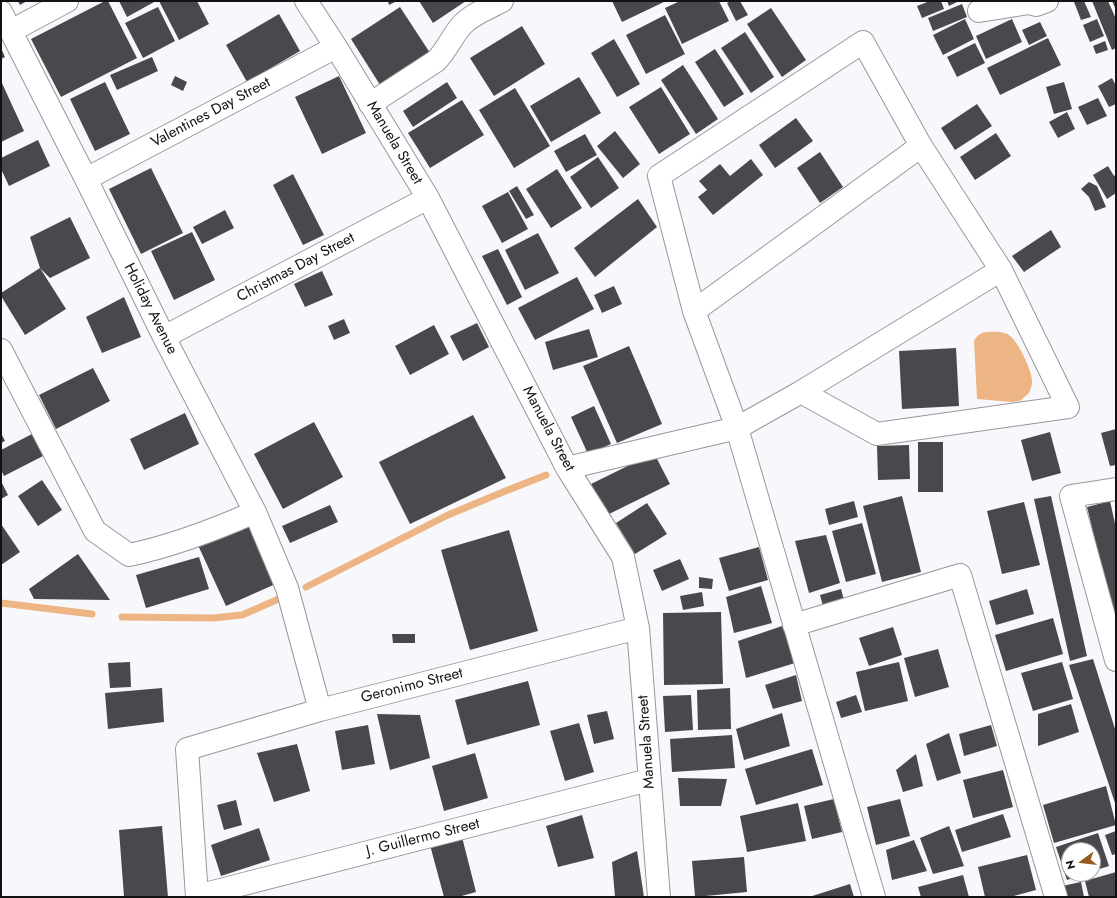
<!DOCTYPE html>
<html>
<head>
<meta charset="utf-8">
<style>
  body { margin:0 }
  #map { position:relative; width:1117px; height:898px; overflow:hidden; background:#f8f8fc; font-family:Jost,sans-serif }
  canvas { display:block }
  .frame { position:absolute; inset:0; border:2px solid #121213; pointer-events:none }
  .north { position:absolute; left:1061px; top:842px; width:40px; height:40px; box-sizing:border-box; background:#fff; border:1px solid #a0a0a1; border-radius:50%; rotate:255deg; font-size:11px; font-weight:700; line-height:16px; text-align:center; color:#121213 }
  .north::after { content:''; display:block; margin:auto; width:14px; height:18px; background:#965b1a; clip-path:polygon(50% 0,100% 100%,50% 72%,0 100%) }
</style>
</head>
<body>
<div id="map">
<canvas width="1117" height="898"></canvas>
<div class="frame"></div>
<div class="north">N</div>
</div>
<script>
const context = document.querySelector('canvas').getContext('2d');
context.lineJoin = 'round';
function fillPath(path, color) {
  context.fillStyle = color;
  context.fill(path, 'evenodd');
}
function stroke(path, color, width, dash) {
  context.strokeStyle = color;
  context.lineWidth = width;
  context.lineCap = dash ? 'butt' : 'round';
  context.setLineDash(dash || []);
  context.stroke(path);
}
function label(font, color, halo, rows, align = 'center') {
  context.font = font + ' Jost,sans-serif';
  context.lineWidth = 4;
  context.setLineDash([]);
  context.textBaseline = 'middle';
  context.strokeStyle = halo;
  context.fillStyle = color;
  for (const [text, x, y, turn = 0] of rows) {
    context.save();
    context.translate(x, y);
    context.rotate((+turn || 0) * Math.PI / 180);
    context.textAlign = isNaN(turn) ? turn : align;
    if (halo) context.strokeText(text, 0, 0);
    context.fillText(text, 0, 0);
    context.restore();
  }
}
fillPath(new Path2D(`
  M1000,332C1003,333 1006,333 1009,335C1018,341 1032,370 1032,381C1032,385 1031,389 1029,393L1020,401L1012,402L977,399L974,341C980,330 988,332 1000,332Z`), '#ecb583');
stroke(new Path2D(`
  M306,587L448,515L503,492L546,475
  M1,603L92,614
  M122,617L213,618L242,615L281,598`), '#ecb583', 7);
fillPath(new Path2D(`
  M18,1H27L20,5Z
  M105,1H108L137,58L61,97L31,39Z
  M119,1H156L127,17Z
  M159,1H197L209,24L179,40Z
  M388,1H397L389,5Z
  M419,1H466L433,23Z
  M612,1H666L622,22Z
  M680,1H719L729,21L682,44L665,8Z
  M731,1H740L748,15L736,21L727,3Z
  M930,1H941L944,9L922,18L917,6Z
  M947,1H959L949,6Z
  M1077,1H1084L1091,17L1081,20L1074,2Z
  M1092,1H1108L1116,19V48L1112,50Z
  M1112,1H1116V10Z
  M962,4L967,17L933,31L928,18Z
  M158,7L175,41L143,58L125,23Z
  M400,7L432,56L382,88L351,39Z
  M771,8L806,60L782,77L747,24Z
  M279,14L300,51L247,82L226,45Z
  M665,15L685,54L646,74L626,35Z
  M965,19L974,39L943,55L933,35Z
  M1012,19L1022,42L986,59L976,36Z
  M1097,19L1104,36L1090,42L1083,25Z
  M1040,22L1047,36L1029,45L1022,30Z
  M522,26L545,64L494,96L470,58Z
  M745,32L774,77L751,93L721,48Z
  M1048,38L1061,65L1000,95L987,68Z
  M614,39L640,84L617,97L591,53Z
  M1105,41L1108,50L1096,54L1093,46Z
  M975,43L985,63L957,77L947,57Z
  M1,48L5,57L1,59Z
  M715,49L744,94L724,107L695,62Z
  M152,57L158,71L117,90L110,75Z
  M683,65L718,119L696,134L661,80Z
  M175,76L187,82L183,91L171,85Z
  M339,76L366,133L322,154L295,97Z
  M579,77L601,113L551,142L530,106Z
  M1112,78L1116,86V104L1109,107L1098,86Z
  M1,81L24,131L1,142Z
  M105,82L130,134L95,151L70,99Z
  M447,82L457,98L413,127L403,111Z
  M1064,82L1072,109L1054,114L1046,87Z
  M661,87L690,134L659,154L629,107Z
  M515,88L550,146L514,168L479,110Z
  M1098,98L1107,116L1087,125L1078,107Z
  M462,100L484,135L430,168L408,133Z
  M977,104L992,126L955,150L941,128Z
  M1067,112L1075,129L1058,138L1049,122Z
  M796,118L813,141L775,168L759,145Z
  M615,131L640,164L623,178L597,146Z
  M996,133L1011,156L975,180L960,157Z
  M585,134L597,155L566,172L554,151Z
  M38,140L50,166L9,186L1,169V158Z
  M820,152L843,187L820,203L797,168Z
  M598,157L619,188L591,208L570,177Z
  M751,159L763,175L713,215L698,197L707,190L699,181L720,164L730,176Z
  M1108,166L1114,176L1116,174V193L1107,199L1093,175Z
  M151,168L183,233L141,254L109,189Z
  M557,169L582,208L551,228L526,189Z
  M293,174L324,235L303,245L273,185Z
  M1089,182L1097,186L1106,207L1095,211L1089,197L1081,189Z
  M517,186L534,215L526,219L509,191Z
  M508,192L528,229L502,243L482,206Z
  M638,199L657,227L595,277L574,248Z
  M225,210L234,228L202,244L193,227Z
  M70,217L90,258L50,278L40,268L30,237Z
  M1051,230L1061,247L1024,272L1012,256Z
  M192,232L215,280L174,300L151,251Z
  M538,233L559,273L525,290L505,250Z
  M498,249L522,297L507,305L482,256Z
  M40,268L66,309L25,335L1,296V293Z
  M322,271L333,295L305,307L294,284Z
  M577,277L594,309L535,340L518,308Z
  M614,286L622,304L602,313L594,295Z
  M124,297L141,337L102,353L86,317Z
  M344,319L350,333L334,340L328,326Z
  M477,323L489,347L463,361L450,336Z
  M434,325L449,354L410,375L395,346Z
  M589,329L598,357L553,370L545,342Z
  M629,346L662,424L617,443L583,366Z
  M956,348L959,406L902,409L899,351Z
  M93,368L110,401L56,429L39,395Z
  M594,406L611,444L588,454L571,417Z
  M185,413L199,444L144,470L130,439Z
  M473,415L506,478L410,524L379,462Z
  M314,422L343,477L283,509L254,454Z
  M1116,429V465L1110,466L1101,433Z
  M1050,432L1061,473L1032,481L1021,440Z
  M1,433L5,441L1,443Z
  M32,434L43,456L4,476L1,470V450Z
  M918,442H943V492H918Z
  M909,445L910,479L878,480L877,446Z
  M654,453L670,484L605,516L589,485Z
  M42,480L62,510L38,526L18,496Z
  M1,481L8,495L1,499Z
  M902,496L921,572L882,582L863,506Z
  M1051,496L1087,656L1070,661L1034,499Z
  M854,501L858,517L829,525L825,509Z
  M1110,501L1116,528L1115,622L1087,507Z
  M1024,502L1040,565L1002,574L987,511Z
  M647,503L667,534L635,554L616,523Z
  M330,505L338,522L290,543L282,526Z
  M252,519L280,582L226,606L197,543Z
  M862,523L876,574L846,582L832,531Z
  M1,524L20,552L1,565Z
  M509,530L538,631L470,650L441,550Z
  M826,535L840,583L809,593L795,541Z
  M759,547L768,580L729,591L719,558Z
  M78,554L110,600L34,599L29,589Z
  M199,557L209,589L146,608L136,575Z
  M680,559L689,579L662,591L653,570Z
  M699,577L713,579L712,589L699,588Z
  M761,586L772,623L734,633L726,597Z
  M841,589L844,600L823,606L820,595Z
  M1027,589L1034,614L996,625L989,601Z
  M702,592L704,606L683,610L680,596Z
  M721,612L723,684L664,685L663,613Z
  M1053,618L1063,654L1006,671L995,635Z
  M785,625L795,663L746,678L738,641Z
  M893,627L902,655L869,666L859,638Z
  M392,634H415V643H393Z
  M938,649L949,687L915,697L904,658Z
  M1093,659L1116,732V806L1069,665Z
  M130,662L131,687L110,688L108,663Z
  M899,662L908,701L865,711L856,672Z
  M1062,662L1073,699L1033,711L1021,673Z
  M796,675L802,701L773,709L765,685Z
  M528,681L540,725L467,745L455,700Z
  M162,688L164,722L108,729L105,693Z
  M730,688L731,729L698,730L697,690Z
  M691,695L693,730L665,732L663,696Z
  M856,695L862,712L841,718L836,702Z
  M1071,704L1079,732L1038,746V714Z
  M607,711L614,739L594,744L587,715Z
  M782,713L790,746L744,760L736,729Z
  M377,714L420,715L430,758L390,770Z
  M579,723L594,772L565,781L550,731Z
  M368,725L375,764L342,770L335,731Z
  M991,725L997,746L964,756L959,734Z
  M949,733L961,773L937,781L926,744Z
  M732,735L735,768L672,772L670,739Z
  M297,744L310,791L274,802L257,753Z
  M812,749L823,785L756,805L745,769Z
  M475,753L488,798L444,811L432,766Z
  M916,754L923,786L903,792L896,770Z
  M1003,770L1013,807L973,818L963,780Z
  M678,778L727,779L721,806H680Z
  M1106,786L1116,825L1054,843L1043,805Z
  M834,799L842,832L812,839L804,806Z
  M900,799L910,836L876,845L867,807Z
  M236,800L242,825L224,830L217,805Z
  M798,803L806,841L747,852L740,816Z
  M1003,814L1011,837L962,852L955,830Z
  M582,815L594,858L558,867L546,826Z
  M162,826L168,897H124L119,830Z
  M949,826L964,866L933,874L920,838Z
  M259,828L270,860L221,876L211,845Z
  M1116,831V854L1112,855L1105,835Z
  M1098,833L1109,866L1093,871V850H1069V874H1084L1067,880L1056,847Z
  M462,837L476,892L458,897H444L430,845Z
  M914,840L927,871L892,880L886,850Z
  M637,851L644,897H615L612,862Z
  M1027,855L1036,890L1010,897H985L978,867Z
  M744,857L747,892L695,897L692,861Z
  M1116,872V897H1089L1085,881Z
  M963,875L969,897H921L918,887Z
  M1081,882L1084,897H1064L1062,886Z
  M850,884L854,897H809Z`), '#49484c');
const minor = new Path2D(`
  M306,1L336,47L428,198L567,468L623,557L638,628L659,897
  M979,11L1029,3L1036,5L1047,1
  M1,12L86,179L164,337L255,512C214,530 173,546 129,555L95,531L1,350
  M11,31L67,1
  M370,104L436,61C447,50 452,36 462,25C472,14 489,8 502,1
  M86,179L336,47
  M694,311L921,146
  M164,337L428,198
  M567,468L737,428L694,311L659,176L863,42L921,146L1001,270L1068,407L877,434L801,392
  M1116,489L1071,496L1116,660
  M255,512L287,588L320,710
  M794,625L960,575L1056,897
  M197,896L649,780
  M197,897L187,749L320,710L638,628
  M874,897L737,428L801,392L1001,270`);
stroke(minor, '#98989c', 24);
stroke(minor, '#fff', 22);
label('15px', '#121213', '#fff', [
  ["Valentines Day Street",211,113,-28],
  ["Manuela Street",394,143,59],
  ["Christmas Day Street",296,268,-28],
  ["Holiday Avenue",150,309,63],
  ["Manuela Street",548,429,62],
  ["Geronimo Street",412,686,-14],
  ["Manuela Street",647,742,-94],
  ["J. Guillermo Street",423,838,-14]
]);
</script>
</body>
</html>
